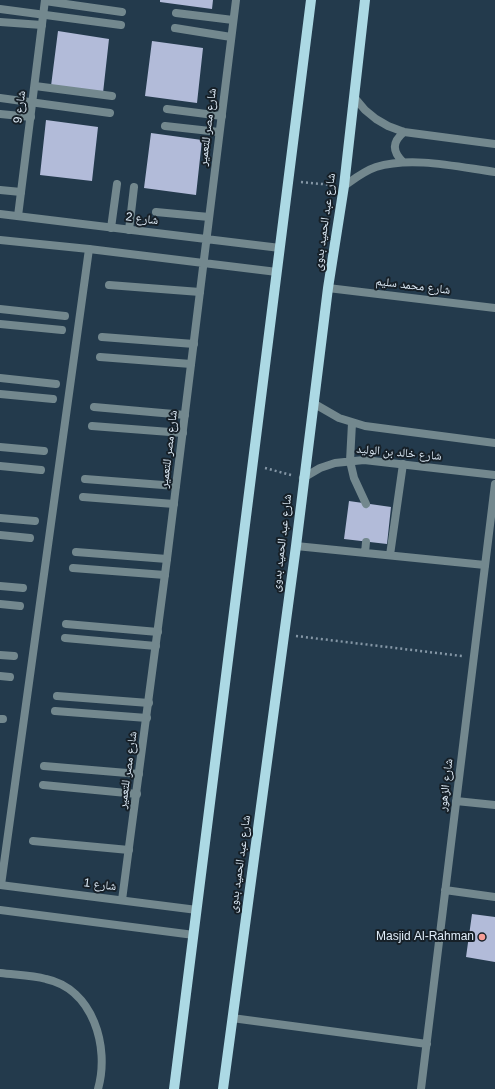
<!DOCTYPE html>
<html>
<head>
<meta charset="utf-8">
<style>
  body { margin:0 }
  canvas { display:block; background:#233a4c }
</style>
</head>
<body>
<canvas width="495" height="1089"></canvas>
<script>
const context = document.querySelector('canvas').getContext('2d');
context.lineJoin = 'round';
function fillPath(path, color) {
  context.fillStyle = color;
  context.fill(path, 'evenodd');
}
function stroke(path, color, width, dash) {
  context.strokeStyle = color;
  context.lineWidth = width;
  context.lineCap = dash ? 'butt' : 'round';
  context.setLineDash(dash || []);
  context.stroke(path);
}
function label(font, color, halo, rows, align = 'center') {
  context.font = font + ' Helvetica,"Noto Naskh Arabic",sans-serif';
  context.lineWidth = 4;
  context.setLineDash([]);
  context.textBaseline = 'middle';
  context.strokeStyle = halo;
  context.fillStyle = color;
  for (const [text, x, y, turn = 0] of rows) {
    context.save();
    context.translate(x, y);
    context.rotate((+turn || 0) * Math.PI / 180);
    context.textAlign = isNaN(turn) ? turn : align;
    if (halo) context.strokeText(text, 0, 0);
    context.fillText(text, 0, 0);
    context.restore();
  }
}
fillPath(new Path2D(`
  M160,0H213L212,9L160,2Z
  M58,31L109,39L103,93L51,86Z
  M152,41L203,48L197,103L145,96Z
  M46,120L98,127L92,181L40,175Z
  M151,133L202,140L196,195L144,188Z
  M349,501L391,507L387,544L344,539Z
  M472,914L495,917V962L466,957Z`), '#b2bbd9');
stroke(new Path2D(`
  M301,182L332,185
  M265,468L291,475
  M296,636L462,656`), '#8597a6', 2.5, [2, 3]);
stroke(new Path2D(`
  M45,1L122,12
  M0,9L121,25
  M176,13L233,20
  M0,22L42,25
  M175,28L231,37
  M35,86L112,96
  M0,98L110,113
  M167,109L222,116
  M0,114L31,117
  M165,126L219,132
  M0,190L21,192
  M156,212L209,217
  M111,228L117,184
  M129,230L134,187
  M109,285L200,292
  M0,309L65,316
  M0,324L62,330
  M102,337L194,344
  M100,357L191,364
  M0,378L56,384
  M0,394L53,399
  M94,407L185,415
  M92,426L183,433
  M0,447L44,451
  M350,461L354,478L366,504
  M0,466L41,470
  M85,479L176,486
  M83,497L174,504
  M0,518L35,521
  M0,535L30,538
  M296,546L485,565
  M76,552L167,559
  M365,553L366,542
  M390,555L403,464
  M73,568L165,575
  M0,586L23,588
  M0,604L20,606
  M66,624L158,632
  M65,638L156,646
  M0,655L14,656
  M0,676L10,677
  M57,696L149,703
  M55,711L147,718
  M0,719H3
  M44,766L139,774
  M43,785L137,794
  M33,841L129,850
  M1,885L89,249`), '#73888e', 8);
stroke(new Path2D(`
  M0,214L280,248
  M18,216L45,0
  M0,240L89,249L277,272
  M328,288L495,308
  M456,801L495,805
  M0,885L197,910
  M445,890L495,897
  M122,900L167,559L236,0
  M0,910L194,935
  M0,973C15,975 31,975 46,979C93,989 110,1047 98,1089
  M232,1018L427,1044
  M421,1089L495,484`), '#73888e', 8);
stroke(new Path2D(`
  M354,97L365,110L376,119L388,126L404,132L495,144
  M403,162C392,151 392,142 404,132
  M344,186C354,179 364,171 376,167C412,156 458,167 495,172
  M313,403L339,418L365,426L495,443
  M350,461L352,423
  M303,478L320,468L335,463L364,460L495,475`), '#73888e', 8);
stroke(new Path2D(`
  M174,1089L311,0
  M223,1089L296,546L328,288L344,186L365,0`), '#acd9e4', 10);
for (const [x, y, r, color] of [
  [482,937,4,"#f59c96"]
]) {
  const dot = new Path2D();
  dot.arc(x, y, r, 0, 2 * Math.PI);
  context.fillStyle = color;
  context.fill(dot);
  stroke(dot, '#162028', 1.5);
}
label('12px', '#e0edf9', '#162028', [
  ["شارع 9",20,107,-83],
  ["شارع مصر للتعمير",208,127,-83],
  ["شارع 2",142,219,7],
  ["شارع عبد الحميد بدوى",325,222,-82],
  ["شارع محمد سليم",413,286,7],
  ["شارع مصر للتعمير",169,449,-83],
  ["شارع خالد بن الوليد",399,453,5],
  ["شارع عبد الحميد بدوى",282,543,-83],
  ["شارع مصر للتعمير",128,770,-82],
  ["شارع الزهور",446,785,-83],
  ["شارع عبد الحميد بدوى",240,864,-82],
  ["شارع 1",100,885,7]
]);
label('12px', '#e0edf9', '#162028', [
  ["Masjid Al-Rahman",474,937]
], 'right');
</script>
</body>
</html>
